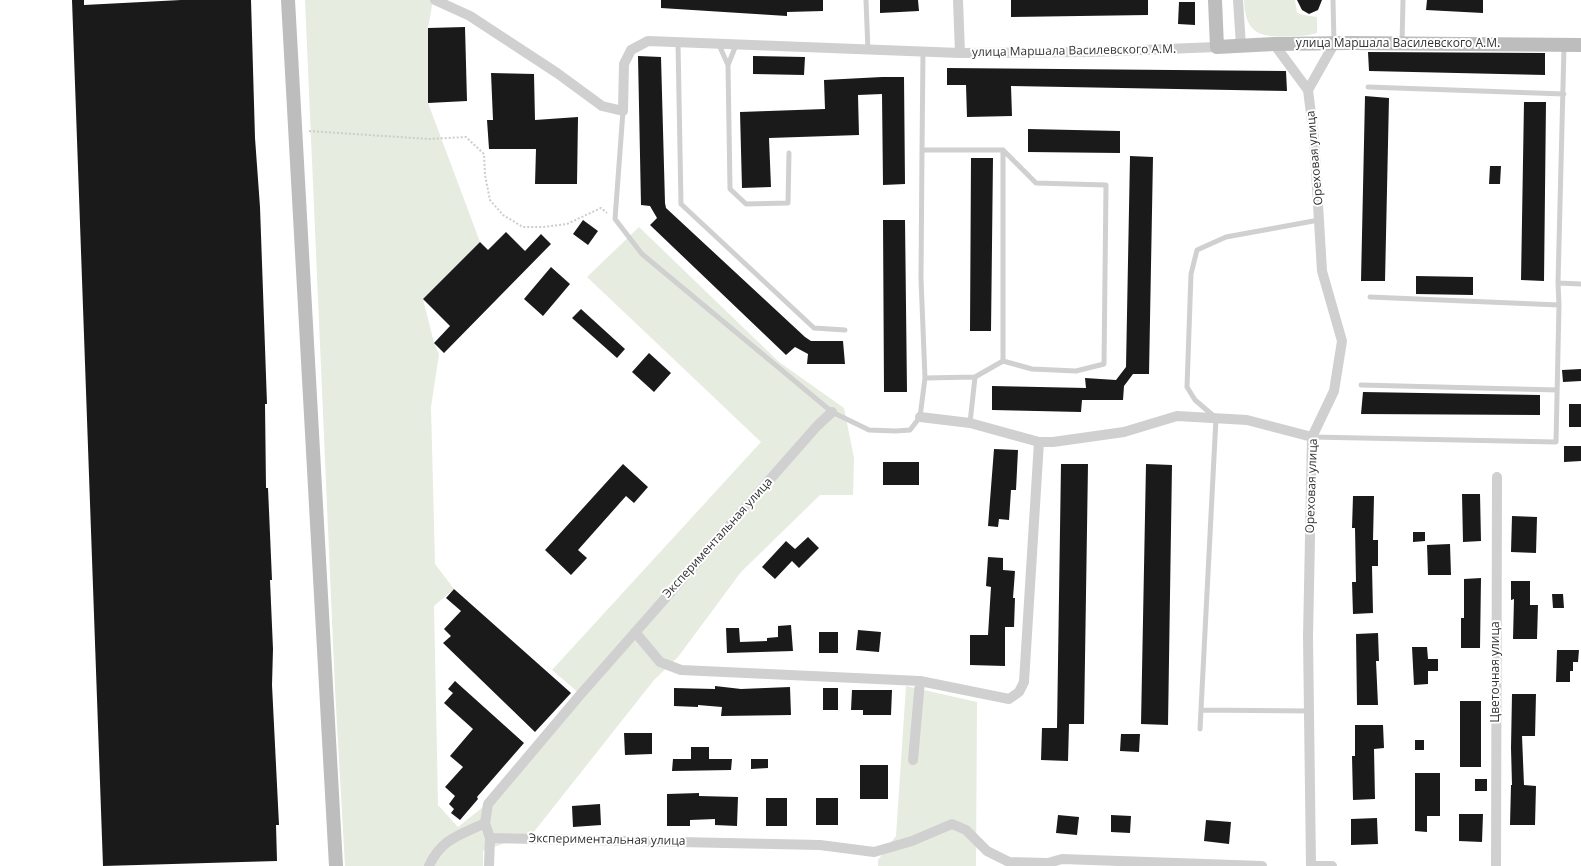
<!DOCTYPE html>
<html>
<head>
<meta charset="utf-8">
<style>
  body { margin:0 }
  canvas { display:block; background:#fff }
</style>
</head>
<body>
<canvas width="1581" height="866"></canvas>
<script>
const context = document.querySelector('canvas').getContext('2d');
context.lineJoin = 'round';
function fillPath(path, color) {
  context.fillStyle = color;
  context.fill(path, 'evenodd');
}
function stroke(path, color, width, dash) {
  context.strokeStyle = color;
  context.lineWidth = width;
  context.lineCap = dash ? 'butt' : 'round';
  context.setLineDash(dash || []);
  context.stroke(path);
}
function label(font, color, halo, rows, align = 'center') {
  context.font = font + ' "Open Sans",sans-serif';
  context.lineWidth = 4;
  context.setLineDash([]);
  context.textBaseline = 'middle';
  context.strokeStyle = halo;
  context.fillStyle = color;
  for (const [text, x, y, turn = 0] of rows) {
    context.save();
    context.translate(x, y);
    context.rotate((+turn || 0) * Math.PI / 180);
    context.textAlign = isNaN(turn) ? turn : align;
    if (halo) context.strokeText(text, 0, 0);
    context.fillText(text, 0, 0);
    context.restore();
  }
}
fillPath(new Path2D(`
  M305,0H433L428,28V103L480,242L423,299L434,343L439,354L431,407L435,564L454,589L434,606L438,805L458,827L488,803L580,694L552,670L761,442L587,277L639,227L779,362L844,408L854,458L853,495H820L741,572L678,657L654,680L533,833L483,851V866H345L335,689Z
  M1244,0H1295L1297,13L1304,15L1317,17V33C1308,36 1299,36 1289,36C1259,38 1245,33 1244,0Z
  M906,686L977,702L976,866H878V860L896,836Z`), '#e6ecdf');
fillPath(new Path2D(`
  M72,0H84V5L181,0H251L255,138L260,207L267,404H265L266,488H268L272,580H270L273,649L272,685L279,825H276L277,861L103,866Z
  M661,0H823V11L787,12V16L661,8Z
  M880,0H918L919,11L880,13Z
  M1011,0H1148V15L1011,17Z
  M1297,0H1322L1318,10L1309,14L1302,10Z
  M1427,0H1483V13L1426,10Z
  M1179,2H1195V25L1178,24Z
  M465,27L467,101L428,103V28Z
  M1368,52L1545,53V75L1369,71Z
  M638,56L661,57L665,203L666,208L805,337L811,341H843L845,364H807L808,354L795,347L786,355L650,225L657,218L650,206L641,205Z
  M753,56L805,57L804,75L753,74Z
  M947,68L1286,71L1287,91L1011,86L1012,116L967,117L966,85H947Z
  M491,73L534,74L535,120L578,117L577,184H535L536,149H489L487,120H493Z
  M882,77H904L905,184L883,185L882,94L858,95L859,135L769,138L771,187L742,188L740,112L825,109L824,80Z
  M1365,96L1389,98L1385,281H1361Z
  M1524,102H1546L1544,281L1521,280Z
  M1028,129L1120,131V153L1028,152Z
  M1130,156L1153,157L1149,374H1133L1124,386L1123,400H1082L1081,412L992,410V386L1086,388L1085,378L1116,380L1126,367Z
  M971,158H993L991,331H970Z
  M1490,166H1501L1500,184H1489Z
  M583,220L598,231L588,245L573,234Z
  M883,220H905L907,392H884Z
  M506,232L525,251L541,234L551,244L444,353L434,343L450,326L423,299L480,242L488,250Z
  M551,267L570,284L543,316L524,299Z
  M1416,276L1473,277V295L1416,294Z
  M581,309L625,349L617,358L572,318Z
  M649,353L671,373L654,392L632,372Z
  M1581,369V381L1563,382L1562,370Z
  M1363,392L1540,395V415L1361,414Z
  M1569,404H1581V427H1569Z
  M1564,446H1581V461L1564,462Z
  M994,449L1018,450L1016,490H1011L1009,520L999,519L998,527L988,526Z
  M883,462H919V485H883Z
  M623,464L648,487L634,503L626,496L578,550L587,558L571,575L545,550Z
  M1061,464H1088L1084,724H1069L1068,761L1041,760L1042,728H1057Z
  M1146,464L1172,465L1168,725L1141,724Z
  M1462,494H1480L1481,541L1463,542Z
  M1353,496H1374L1373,540H1378V566H1372L1373,613L1353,614L1352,582H1356L1355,528H1352Z
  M1512,516L1537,517L1536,553L1511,552Z
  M1413,532H1425V541L1413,542Z
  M808,537L819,548L799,568L792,561L775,579L762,567L786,541L795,549Z
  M1450,544L1451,575H1428L1427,545Z
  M988,557L1003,558V570L1015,571L1013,598H1015L1014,627H1005V666L970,665V635H988L991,587L986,586Z
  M1481,578L1480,648H1461V618H1464V579Z
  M1511,581H1530V605H1538L1537,639H1513L1514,599L1511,600Z
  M454,589L571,693L535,732L443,643L451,636L444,629L461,611L446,598Z
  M1552,594H1563L1564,608H1553Z
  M791,625L793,651L727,653L726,628H739L740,642L767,641V638L778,637V626Z
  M858,630L881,632L879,652L856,650Z
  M819,632H838V653H819Z
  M1378,633L1379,661H1376L1378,705H1357L1356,634Z
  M1412,647H1427L1428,659H1438V671H1428V684L1414,685Z
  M1557,650H1579L1578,662H1573V671H1570V682H1556Z
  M455,681L524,743L477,797L478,799L460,820L451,813L454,809L449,804L455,796L445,787L463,767L450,756L473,729L444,703L453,693L448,689Z
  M715,686L741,689L790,687L791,715L721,716L722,707L698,705V707L674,706V688L715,689Z
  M823,688H838V710H823Z
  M852,690H892L891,715H863V710H851Z
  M1512,694H1536L1535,736H1522L1524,785L1536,786L1535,825H1510L1511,785H1512L1511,748Z
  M1460,701H1481V767H1460Z
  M1355,725H1383L1384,748L1374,749L1375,799L1353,800L1352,756H1355Z
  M624,733H652V754L625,755Z
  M1121,734H1140L1139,752L1120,751Z
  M1415,740H1424V750H1415Z
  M691,747H709V759H732L731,770L672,771L673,759H691Z
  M751,759H768V768L751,769Z
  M860,765H888V799H860Z
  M1415,773H1440V816H1427V832L1415,831Z
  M1475,779H1487V791H1475Z
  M699,793V796L738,797L737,826L715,825V819L690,820V826H667V794Z
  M766,798H787V826H766Z
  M816,798H838V825H816Z
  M600,804L601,825L573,827L572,806Z
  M1459,814H1483L1482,842L1459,841Z
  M1058,815L1079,817L1077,835L1056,833Z
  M1111,815L1131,816L1130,833L1111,832Z
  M1377,818L1378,844L1351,845V819Z
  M1206,820L1231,822L1229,844L1204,841Z`), '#1a1a1a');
stroke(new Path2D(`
  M309,131L429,139L466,137L484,154L485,175L490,200L503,215L523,227H543L567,224L601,208L607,213`), '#cdcdcd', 2, [2, 2]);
stroke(new Path2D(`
  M866,0L868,51
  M1333,0L1334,43
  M678,43L681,204L814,328L845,330
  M1402,43L1403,0
  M719,45L728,65
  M736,45L728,65L730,189L746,204L788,203L789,153
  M923,53L922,150H1003V361L1032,369L1076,371L1104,364L1106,185L1036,183L1003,150
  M1368,87L1564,94
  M623,111L615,219L642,254L832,412L869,430L896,431L910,430L920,417L925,378L921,279L922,150
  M1558,283L1564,47
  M1370,297L1559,305L1558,283L1581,284
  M925,378L975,377L1003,361
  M1361,385L1557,390
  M970,423L975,377
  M1312,437L1556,442L1559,305
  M1201,710L1309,711
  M1200,729L1216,418L1195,400L1187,387L1191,274L1197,250L1226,237L1319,220`), '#d0d0d0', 5);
stroke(new Path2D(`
  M435,0L470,16L557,73L602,106L623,111L624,64L631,50L648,41L960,53L1091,52L1217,47
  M958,0L960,53
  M1238,0L1241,46
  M1274,44L1308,90L1314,138L1322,271L1342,341L1334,391L1312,437L1308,637L1311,866
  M1308,90L1334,44
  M832,412L817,426L580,695L488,804L485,823L490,838L820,845L874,852L912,841L952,824L966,830L987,851L1009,862L1048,863L1062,859L1262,866
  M920,417L970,423L1039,442H1053L1124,432L1177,416L1247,420L1312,437
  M635,632L660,662L681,670L920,681L1009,699L1019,692L1024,682L1039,442
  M913,760L920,681
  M429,866C441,839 460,835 485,823
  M489,866L490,838
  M1311,866H1332
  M1496,866L1497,477`), '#d0d0d0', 10);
stroke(new Path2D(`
  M288,0L336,866
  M1215,0L1217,47L1274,44L1350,43L1581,45`), '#bdbdbd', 14);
label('12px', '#333', '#fff', [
  ["улица Маршала Василевского А.М.",1398,44],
  ["улица Маршала Василевского А.М.",1074,51,-1],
  ["Ореховая улица",1315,158,-95],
  ["Ореховая улица",1312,486,-88],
  ["Экспериментальная улица",718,538,-48],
  ["Цветочная улица",1496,672,-90],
  ["Экспериментальная улица",607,840,1]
]);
</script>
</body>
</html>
